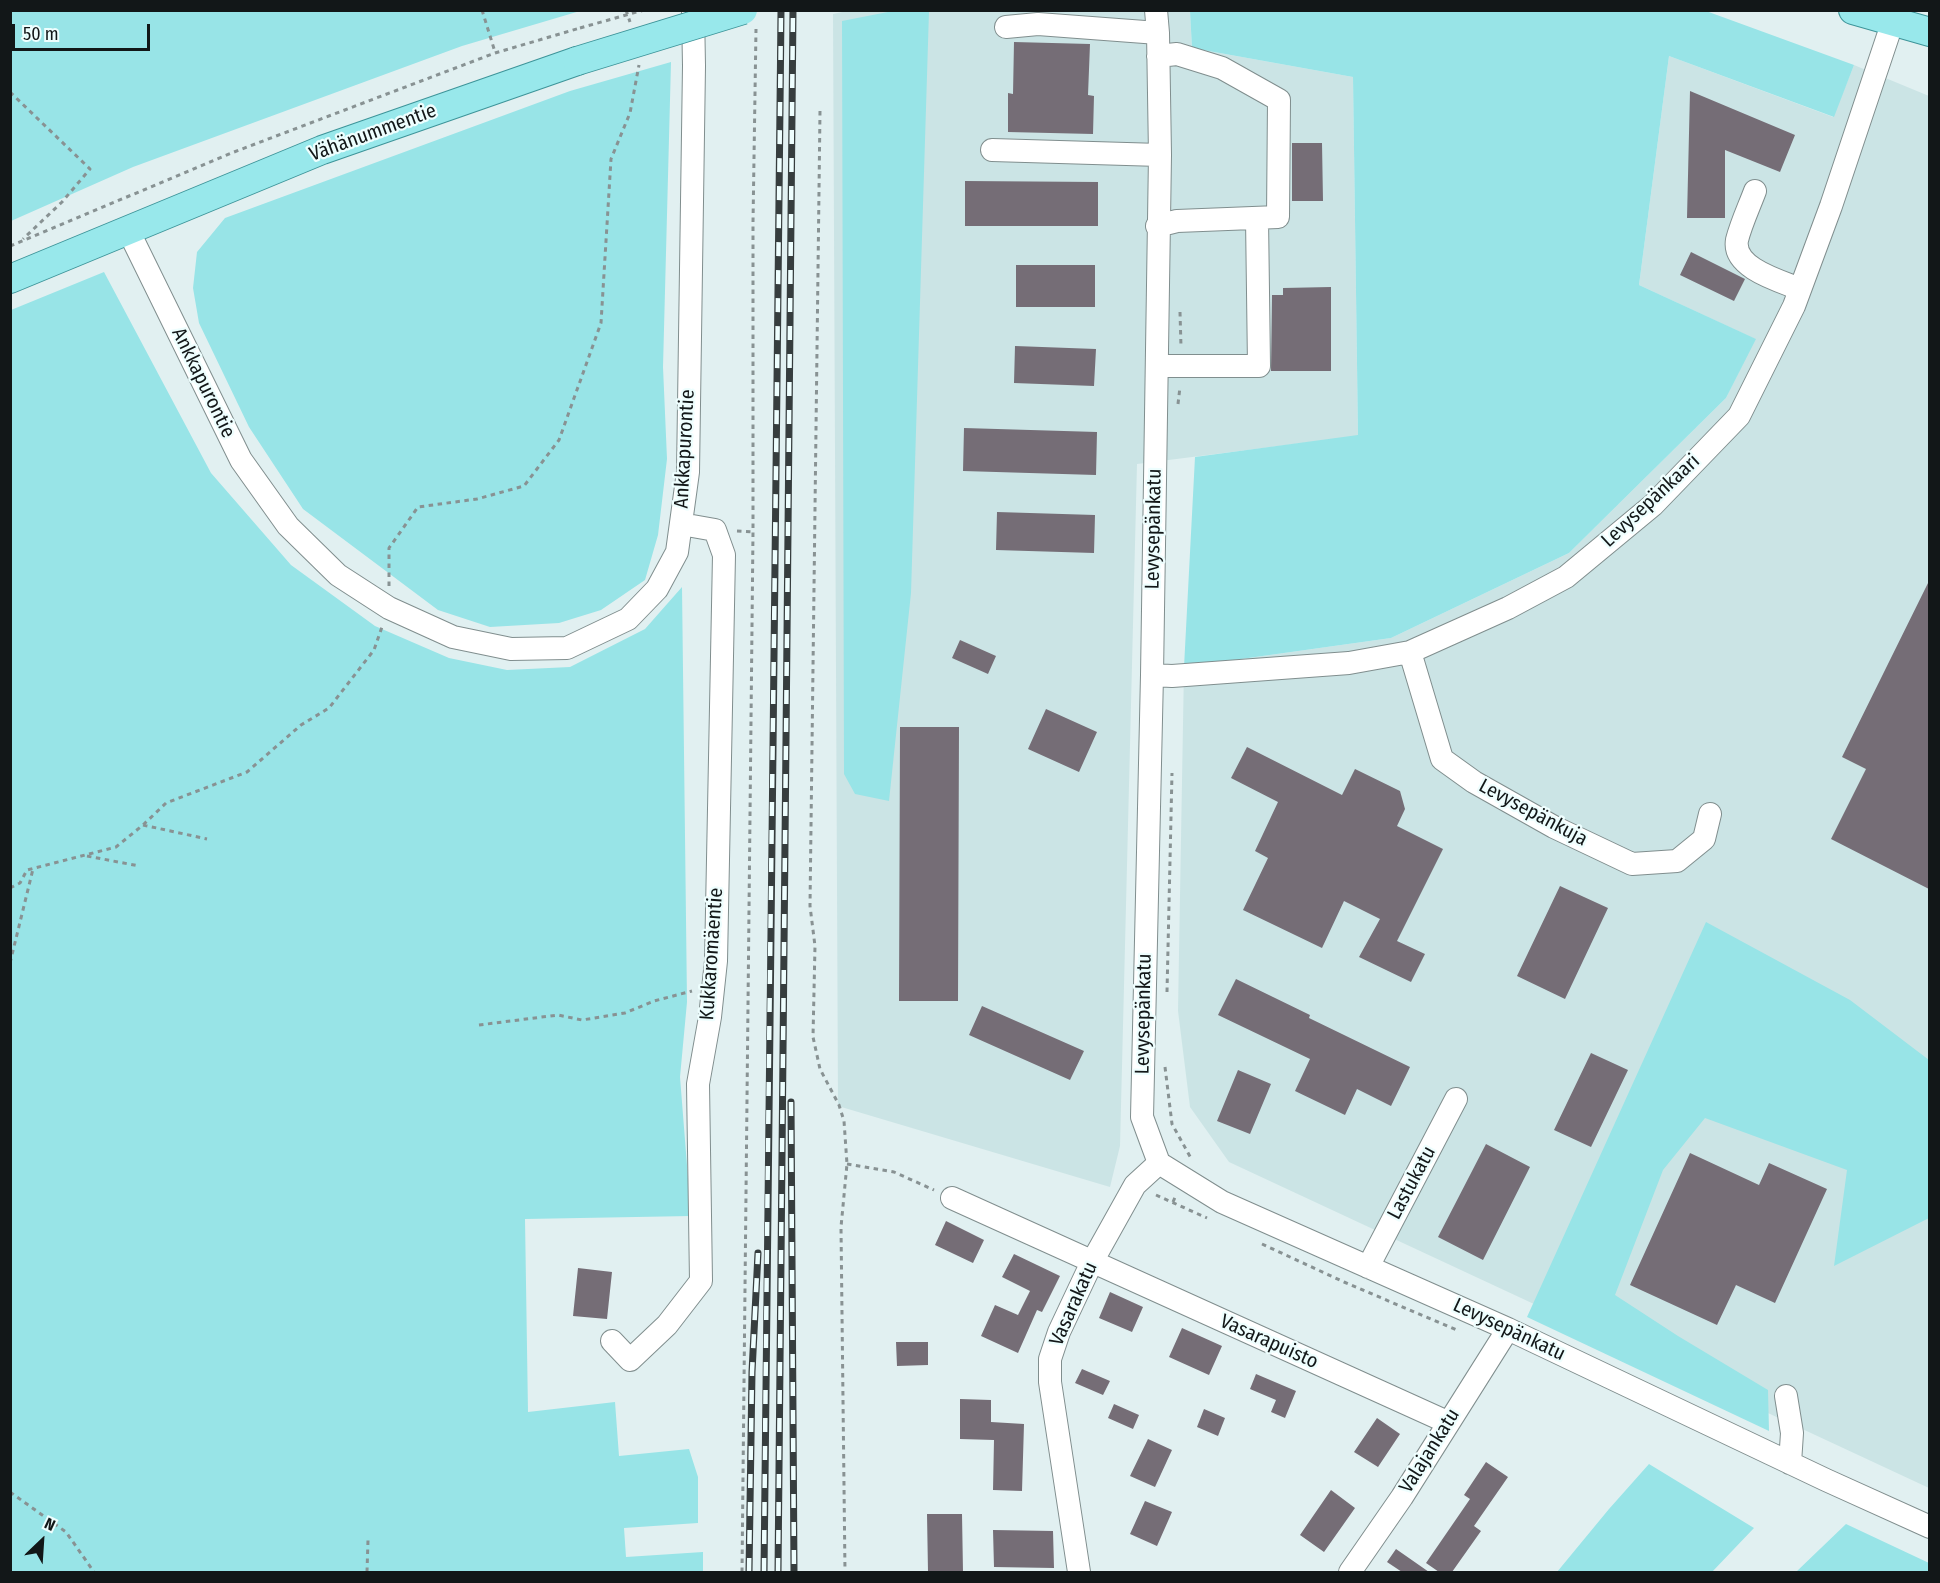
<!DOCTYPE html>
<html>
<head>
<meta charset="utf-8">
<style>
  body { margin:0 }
  #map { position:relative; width:1940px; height:1583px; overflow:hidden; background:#e1f0f1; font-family:"Fira Sans Condensed",sans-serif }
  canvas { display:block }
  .frame { position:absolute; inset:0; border:12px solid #121718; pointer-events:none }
  .north { position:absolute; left:12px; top:1511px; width:60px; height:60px; -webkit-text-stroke:4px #eefefe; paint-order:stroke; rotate:25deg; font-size:16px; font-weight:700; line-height:24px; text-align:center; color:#121718 }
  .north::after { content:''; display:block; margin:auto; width:21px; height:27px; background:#121718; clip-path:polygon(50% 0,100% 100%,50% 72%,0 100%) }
  .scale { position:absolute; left:12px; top:24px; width:138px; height:27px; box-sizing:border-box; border:3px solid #121718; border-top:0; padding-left:8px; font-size:18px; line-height:21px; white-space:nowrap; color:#121718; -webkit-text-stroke:4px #eefefe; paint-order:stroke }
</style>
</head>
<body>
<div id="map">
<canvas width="1940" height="1583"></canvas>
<div class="frame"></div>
<div class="north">N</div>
<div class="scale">50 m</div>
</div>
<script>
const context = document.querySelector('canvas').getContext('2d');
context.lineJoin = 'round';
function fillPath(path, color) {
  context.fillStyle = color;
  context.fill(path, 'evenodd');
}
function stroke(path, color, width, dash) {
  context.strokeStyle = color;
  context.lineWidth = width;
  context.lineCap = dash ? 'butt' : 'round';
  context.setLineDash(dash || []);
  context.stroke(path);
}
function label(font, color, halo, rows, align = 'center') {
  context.font = font + ' "Fira Sans Condensed",sans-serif';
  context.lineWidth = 4.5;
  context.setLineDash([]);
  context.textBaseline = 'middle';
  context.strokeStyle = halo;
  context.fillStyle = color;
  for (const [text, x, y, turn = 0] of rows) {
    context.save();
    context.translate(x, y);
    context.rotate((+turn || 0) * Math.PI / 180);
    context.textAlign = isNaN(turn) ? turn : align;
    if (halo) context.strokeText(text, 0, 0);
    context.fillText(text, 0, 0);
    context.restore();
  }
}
fillPath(new Path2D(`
  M852,10L1190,11L1192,48L1353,77L1358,436L1137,464L1120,1146L1110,1187L838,1106L833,14Z
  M1669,56L1833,117L1854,65L1929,96V1488L1229,1162L1190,1107L1178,1011L1184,667L1391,638L1569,553L1726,398L1755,339L1639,285Z`), '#cbe4e5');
fillPath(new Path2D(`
  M11,10H580V11L462,46L133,167L11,221Z
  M898,10L929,11L911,593L889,801L855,794L844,774L842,21Z
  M1190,11H1706L1854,65L1834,117L1669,56L1639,285L1756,339L1726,398L1569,553L1391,638L1184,667L1195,457L1358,435L1353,77L1192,48Z
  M671,62L663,367L667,459L658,535L645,580L601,610L559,623L490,627L438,610L303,509L249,427L199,323L193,288L197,252L225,218L570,91Z
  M104,272L211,473L291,565L375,626L449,658L507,670L570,667L645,629L682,587L687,1002L680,1077L691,1216L525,1219L528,1412L615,1402L619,1456L689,1449L698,1477V1523L624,1528L626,1557L703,1552V1572H11V310Z
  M1706,922L1850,1000L1929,1060V1218L1834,1266L1847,1170L1705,1118L1663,1170L1615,1295L1678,1336L1768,1390L1769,1431L1527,1317Z
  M1649,1464L1754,1528L1712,1572H1557L1609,1509Z
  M1846,1524L1929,1563V1572H1796Z`), '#98e4e7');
fillPath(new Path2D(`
  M1014,42L1090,44L1088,95L1094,96L1093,134L1008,132V93L1013,94Z
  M1690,91L1795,135L1780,172L1725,150V218H1687Z
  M1292,143H1322L1323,201H1292Z
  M965,181L1098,182V226H965Z
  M1691,252L1745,279L1734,301L1680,275Z
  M1016,265H1095V307H1016Z
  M1331,287V371H1271L1272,295H1283V288Z
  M1015,346L1096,349L1094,386L1014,383Z
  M964,428L1097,432L1096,475L963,471Z
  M997,512L1095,515L1094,553L996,550Z
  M1929,581V889L1831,839L1866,769L1842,757Z
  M960,640L996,656L988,674L952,658Z
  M1046,709L1097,732L1079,772L1028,749Z
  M900,727H959L958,1001H899Z
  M1247,747L1342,795L1355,769L1400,791L1405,809L1397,826L1443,849L1397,941L1425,954L1411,982L1359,957L1380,919L1344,901L1322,948L1243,910L1268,858L1255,851L1278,802L1231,778Z
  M1560,886L1608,908L1565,999L1517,976Z
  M1236,979L1310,1015L1309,1018L1410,1067L1391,1106L1357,1089L1345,1115L1295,1091L1310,1059L1218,1015Z
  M982,1006L1084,1051L1070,1080L969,1035Z
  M1591,1053L1628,1070L1591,1147L1554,1130Z
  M1238,1070L1271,1084L1250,1134L1217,1121Z
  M1486,1144L1530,1167L1483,1260L1438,1237Z
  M1690,1153L1759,1185L1769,1163L1827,1189L1775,1303L1736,1285L1717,1325L1630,1285Z
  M946,1221L984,1240L973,1263L935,1245Z
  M1014,1254L1060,1276L1042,1312L1037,1310L1018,1353L981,1336L995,1305L1018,1315L1030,1291L1002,1277Z
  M578,1268L612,1272L607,1319L573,1316Z
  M1110,1292L1143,1307L1132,1332L1099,1318Z
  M1182,1328L1222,1346L1209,1375L1169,1357Z
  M896,1342H928V1365L897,1366Z
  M1082,1369L1110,1381L1103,1395L1075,1383Z
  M1256,1374L1296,1391L1285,1418L1271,1412L1276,1400L1250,1389Z
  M960,1399L991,1400V1422L1024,1424L1022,1491L993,1490L994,1440L960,1439Z
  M1114,1404L1139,1415L1133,1429L1108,1418Z
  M1204,1409L1225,1418L1218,1436L1197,1427Z
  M1377,1418L1400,1434L1378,1467L1354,1452Z
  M1148,1439L1172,1450L1155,1487L1130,1476Z
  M1486,1462L1508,1477L1474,1526L1481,1531L1452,1572H1439L1426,1563L1470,1499L1464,1495Z
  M1331,1490L1355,1508L1324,1552L1300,1535Z
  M1145,1501L1172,1512L1157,1546L1130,1534Z
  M927,1514H962L963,1572H928Z
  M993,1530L1053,1531L1054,1568L994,1567Z
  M1396,1549L1429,1572H1402L1387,1562Z`), '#756d76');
const minor = new Path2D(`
  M1156,10L1158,33L1160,155L1152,675L1142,1117L1159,1163L1222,1202L1508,1329L1826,1480L1930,1527
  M1006,27L1038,24L1158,33
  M992,150L1160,155
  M1755,191C1749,207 1741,224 1737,240C1732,268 1780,281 1800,289
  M1157,226L1177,221L1278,217L1279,100L1222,68L1177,54L1158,56
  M129,232L241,460L288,526L338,575L389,608L453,637L511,649L567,648L628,619L657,589L677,552L688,472L694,66L693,10
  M1157,366H1259L1257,218
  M1410,652L1442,759L1474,782L1554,827L1632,864L1677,861L1704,839L1710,814
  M1152,675L1172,676L1349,663L1410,652L1508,608L1566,577L1653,505L1739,416L1794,306L1831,206L1893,21
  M952,1198L1447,1422
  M1368,1267L1456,1099
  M612,1341L630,1360L667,1325L701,1281L698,1084L710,1017L716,961L724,555L715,530L681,524
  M1786,1396L1792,1433L1790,1463
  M1079,1572L1050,1382V1359L1059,1332L1092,1262L1135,1185L1159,1163
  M1350,1572L1402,1497L1508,1329`);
const major = new Path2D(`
  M1853,10L1930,32
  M10,279L322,150L577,61`);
stroke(minor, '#808e8e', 24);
stroke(major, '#3d9499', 30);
stroke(new Path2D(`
  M482,10L495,52
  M626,10L630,22
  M10,92L90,169L62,202L23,239
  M820,111L810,906L815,946L813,1037L820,1069L839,1105L844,1121L847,1164L841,1227L845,1572
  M10,246L234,152L495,53L580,28
  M1180,312L1181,347
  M1178,404L1180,387
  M737,531L753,532
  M389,586V548L418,507L477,499L524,486L559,440L601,323L611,159L630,113L639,65
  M143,825L207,839
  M87,856L139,866
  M10,888L20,883L27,870L116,847L143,825L166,803L247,772L301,725L329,708L374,650L382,627
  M10,963L33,869
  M1167,992L1172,773
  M479,1025L558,1015L582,1020L625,1013L654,1001L692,991
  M1165,1067L1172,1124L1192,1160
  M847,1164L894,1172L934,1190
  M1156,1195L1207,1218
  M1173,1202L1176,1195
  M1262,1244L1344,1282L1459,1331
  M10,1492L66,1532L94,1572
  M367,1572L368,1540
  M742,1572L753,532V223L756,29`), '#889293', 3, [4.5, 4.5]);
stroke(minor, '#fff', 22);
stroke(major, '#98e8eb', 28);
const rail = new Path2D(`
  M791,1102L794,1572
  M749,1572L752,1372L758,1253
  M764,1572C768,1052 776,531 781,10
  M778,1572L793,10`);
stroke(rail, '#363d3e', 7);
stroke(rail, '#eefefe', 4.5, [14]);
const majorBridge = new Path2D(`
  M577,61L743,10`);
stroke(majorBridge, '#3d9499', 30, []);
stroke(new Path2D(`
  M580,28L644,10`), '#889293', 3, [4.5, 4.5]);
stroke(majorBridge, '#98e8eb', 28);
label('20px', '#121718', '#eefefe', [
  ["Vähänummentie",373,133,-20],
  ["Ankkapurontie",203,383,64],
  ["Ankkapurontie",685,449,-87],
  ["Levysepänkaari",1651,501,-43],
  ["Levysepänkatu",1154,529,-89],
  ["Levysepänkuja",1533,813,28],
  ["Kukkaromäentie",712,954,-86],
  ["Levysepänkatu",1144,1014,-89],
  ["Lastukatu",1412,1183,-62],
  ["Vasarakatu",1074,1304,-66],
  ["Levysepänkatu",1509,1330,25],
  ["Vasarapuisto",1269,1342,24],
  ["Valajankatu",1430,1451,-58]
]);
</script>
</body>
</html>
